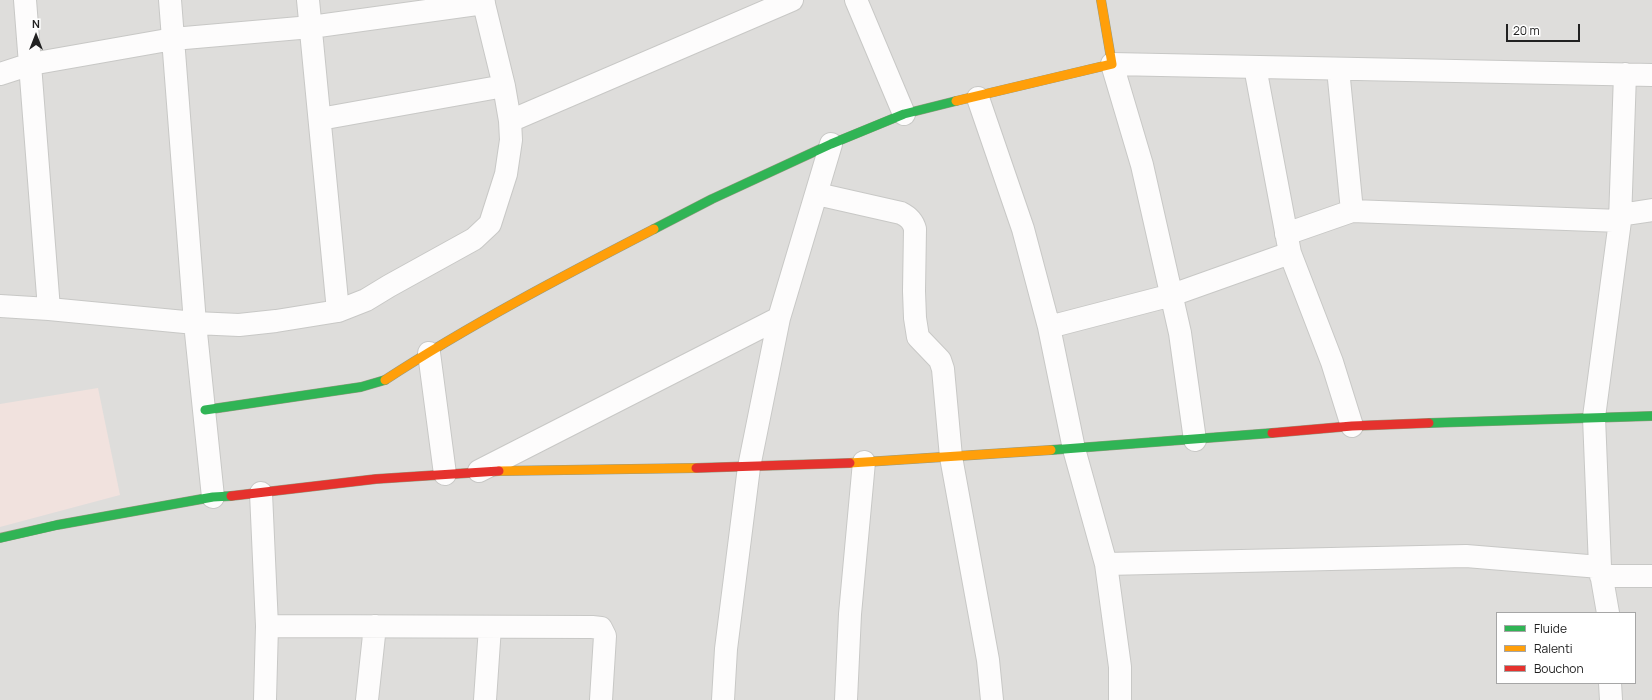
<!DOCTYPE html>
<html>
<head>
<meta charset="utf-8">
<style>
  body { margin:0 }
  #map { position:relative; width:1652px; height:700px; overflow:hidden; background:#efeeea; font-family:Manrope,sans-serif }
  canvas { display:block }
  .legend { position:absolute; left:1496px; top:612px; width:140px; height:72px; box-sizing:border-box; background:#fff; border:1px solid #a6a6a6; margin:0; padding:5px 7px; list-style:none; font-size:12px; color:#212121 }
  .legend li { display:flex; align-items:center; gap:8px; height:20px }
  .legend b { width:20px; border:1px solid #a6a6a6 }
  .north { position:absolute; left:16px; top:16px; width:40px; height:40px; -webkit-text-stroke:3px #fff; paint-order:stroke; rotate:0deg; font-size:11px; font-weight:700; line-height:16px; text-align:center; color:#212121 }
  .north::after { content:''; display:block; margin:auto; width:14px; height:18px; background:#212121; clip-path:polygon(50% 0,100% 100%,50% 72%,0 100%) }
  .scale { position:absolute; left:1506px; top:24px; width:74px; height:18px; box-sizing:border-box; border:2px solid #212121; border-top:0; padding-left:5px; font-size:12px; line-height:14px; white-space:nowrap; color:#212121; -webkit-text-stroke:3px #fff; paint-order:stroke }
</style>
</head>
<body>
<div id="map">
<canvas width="1652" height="700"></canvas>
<ul class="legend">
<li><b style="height:5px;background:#30b455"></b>Fluide</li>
<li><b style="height:5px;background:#ff9f0a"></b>Ralenti</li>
<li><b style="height:5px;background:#e5322d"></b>Bouchon</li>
</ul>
<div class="north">N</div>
<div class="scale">20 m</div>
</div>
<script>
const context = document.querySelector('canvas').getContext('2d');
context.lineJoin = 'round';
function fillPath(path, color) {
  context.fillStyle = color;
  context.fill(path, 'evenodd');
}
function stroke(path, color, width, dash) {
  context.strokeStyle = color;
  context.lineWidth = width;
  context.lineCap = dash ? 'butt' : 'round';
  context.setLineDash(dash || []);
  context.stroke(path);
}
fillPath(new Path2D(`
  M0,0H1652V700H0ZM1497,613H1635V683H1497Z`), '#dedddb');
fillPath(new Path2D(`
  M98,388L120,495L0,527V404Z`), '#f1e2de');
const street = new Path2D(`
  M25,0L49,309
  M170,0L195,323L213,497
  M308,0L338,311
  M856,0L904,114
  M1255,67L1290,253
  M1338,69L1352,211L1620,221
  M0,74L31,64L173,39L311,27L484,3
  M978,98L1023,229L1049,327L1074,449L1106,564L1120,667V700
  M320,119L504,86
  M510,121L792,0
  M817,194L901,213C909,217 913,221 915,229L914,291L915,318L918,337L940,360L943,369L951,457L988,660L992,700
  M1620,215L1652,210
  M1286,234L1352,211
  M0,306L49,309L195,323L239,325L276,321L338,311L366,300L389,286L474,239L490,224L506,174L511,140L510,121L504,86L483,0
  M1049,327L1172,295L1290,253L1332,362L1352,426
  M429,353L445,474
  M1195,440L1180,333L1142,165L1112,64L1652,75
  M479,471L779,318
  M261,493L267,626L265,700
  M1106,564L1466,556L1600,567
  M1601,576H1652
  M1608,613L1600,567L1594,417L1620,221L1625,74
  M267,626L592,627L601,628L605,636L601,700
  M1610,683L1611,700
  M367,700L375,626
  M485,700L490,627
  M723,700L726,649L749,467L779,318L831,144
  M846,700L850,614L864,462`);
const fast = new Path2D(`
  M654,229L712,199L831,144L904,114L956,101
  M205,410L361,387L385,380
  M1429,423L1652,416
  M1051,450L1272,433
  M0,538L57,525L213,497L231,496`);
const slow = new Path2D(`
  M956,101L1112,64L1101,0
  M385,380C471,324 563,276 654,229
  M850,463L1051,450
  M499,471L696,468`);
const jam = new Path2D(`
  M1272,433L1352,426L1429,423
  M696,468L850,463
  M231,496L376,479L499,471`);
stroke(street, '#c8c8c6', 24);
stroke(fast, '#969a80', 10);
stroke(slow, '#969a80', 10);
stroke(jam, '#969a80', 10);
stroke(street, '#fdfcfc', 22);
stroke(fast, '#30b455', 9);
stroke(slow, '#ff9f0a', 9);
stroke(jam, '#e5322d', 9);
</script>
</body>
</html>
